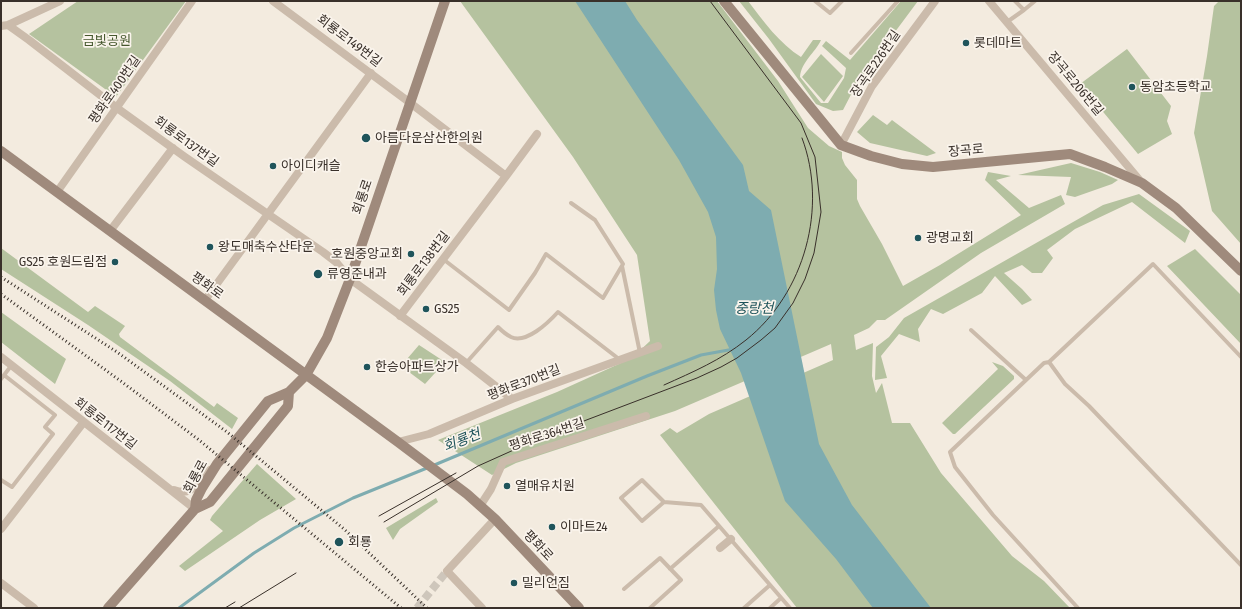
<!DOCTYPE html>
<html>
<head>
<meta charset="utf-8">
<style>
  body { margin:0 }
  #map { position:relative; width:1242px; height:609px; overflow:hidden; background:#f3ebdf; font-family:"Fira Sans Condensed",sans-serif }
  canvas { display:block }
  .frame { position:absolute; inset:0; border:2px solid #39302a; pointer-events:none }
</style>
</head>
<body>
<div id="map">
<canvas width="1242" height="609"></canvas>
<div class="frame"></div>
</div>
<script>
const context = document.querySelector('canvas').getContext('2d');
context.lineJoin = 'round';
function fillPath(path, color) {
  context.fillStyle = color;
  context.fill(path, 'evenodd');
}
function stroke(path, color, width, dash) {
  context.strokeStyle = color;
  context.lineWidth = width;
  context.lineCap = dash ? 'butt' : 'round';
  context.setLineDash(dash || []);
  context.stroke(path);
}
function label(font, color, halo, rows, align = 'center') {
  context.font = font + ' "Fira Sans Condensed","Noto Sans KR",sans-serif';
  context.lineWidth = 3.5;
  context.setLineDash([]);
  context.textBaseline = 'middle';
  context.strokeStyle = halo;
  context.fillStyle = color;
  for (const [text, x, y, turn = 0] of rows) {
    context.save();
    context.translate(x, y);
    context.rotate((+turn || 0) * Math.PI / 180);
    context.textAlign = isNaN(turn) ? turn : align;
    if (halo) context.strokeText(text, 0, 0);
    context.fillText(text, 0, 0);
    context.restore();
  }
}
fillPath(new Path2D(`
  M78,1H186L116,97L29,34Z
  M460,1H717L778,81L808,128L829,146L842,152V158L845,165L857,180V199L860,206L882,244L903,286L940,265L1021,215L985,180L988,172L1011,176L996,180L1029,208L1061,195L1065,204L981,253L885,320H877L869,328L854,335L856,350L873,343L872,376L876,393L882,383L892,423H910L941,473L1012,556L1044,581L1070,608H797L660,435L670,428L677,433L709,414L833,360L831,344L675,411L516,463L492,475L438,440L557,392L632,358L650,341L637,255L573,157Z
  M739,1H748C763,21 780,44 801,57L813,40H821C815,53 801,62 800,77L821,103H828L844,78L846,68L822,46L826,41L850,60L901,1H918L857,83L843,110L833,111L816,104L769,39Z
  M1219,1H1241V244L1212,211L1194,133L1207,56L1214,6Z
  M1127,49L1171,106L1167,121L1172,134L1138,154L1080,84Z
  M821,54L843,76L824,102L802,77Z
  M873,115L887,125L892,120L936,153L927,156L870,143L857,132Z
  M1071,163L1100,172L1118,180L1112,184L1075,197L1066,195L1071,177L1018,175Z
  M1139,194L1190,231L1185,243L1132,202L1075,229L1047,250L1053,258L1042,273H1032L1022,265L1004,273L1022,289L1032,300L1022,305L995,276L982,293L943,314L931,309L918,329L920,342L899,334L881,356L887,378L875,380L876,347L889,337L904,318L1103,205Z
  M1,248L88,312L95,306L125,326L119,334L120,337L214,407L217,403L238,418L232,429L170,381L88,325L1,269Z
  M1195,249L1241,295V344L1167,266Z
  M1,312L66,359L55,384L1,342Z
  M419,345L445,362L425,384L401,366Z
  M992,362L1003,366L1014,376V379L955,434H953L942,423L998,369Z
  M257,464L296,499L260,520L185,571L179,566L223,531L210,520L212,516Z
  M436,498L438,502L400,529L393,540L386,528Z`), '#b5c29f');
fillPath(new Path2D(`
  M575,1H625L637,20L743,165L749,191L771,210L819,444L852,505L931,608H873L836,559L785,501L741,373L720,329L716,310L714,290L717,269L716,237L708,212L679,160Z`), '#7eacb0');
stroke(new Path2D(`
  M432,466L647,376L701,355L734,349
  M179,608L254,553L294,528L353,498L427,468`), '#7eacb0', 3);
stroke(new Path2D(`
  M417,608L447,571`), '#cec6bb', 8, [8, 4]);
stroke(new Path2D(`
  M815,1L830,13L842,1
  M1015,1L1024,10L1035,1
  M1007,22L1024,10
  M851,53L898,1
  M443,259L509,310L535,273L546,254L603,298L623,264L595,220L571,203
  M622,266L640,353
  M971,330L1026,380
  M1241,357L1153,264L1049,362L1065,384L1089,406L1241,565
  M1049,362L1044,363L950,452L955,467L993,515L1078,608
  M466,363L498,327C502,331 507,335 511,337C526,344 548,323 558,312L619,359
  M1,379L11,366
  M1,480L12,487L53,434L45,427L55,415L4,375
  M664,502L642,521L621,498L642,480L664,502L701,505L790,608
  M670,569L719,526
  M624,589L660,558L681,580L650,608
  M744,608L770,585
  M770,608L781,598`), '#cbbbab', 4);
stroke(new Path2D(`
  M273,1L409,102L506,176L400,316
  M989,1L1142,183
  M8,25L29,40L117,108L185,157L323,252L336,262L350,279L466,363L512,399
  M1,26L8,25L60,1
  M841,145L872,86L935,1
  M506,176L537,134
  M57,192L192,1
  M110,231L173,148
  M205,300L371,73
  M1,357L195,509
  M398,442L429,434L512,399L658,346
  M174,490C194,497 196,482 210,470
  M480,506L491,489L503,462L646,416
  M1,529L83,423
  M720,548L731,539
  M1,583L34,608
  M482,608L447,571L495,519`), '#cbbbab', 8);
stroke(new Path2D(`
  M724,1L841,145L871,156L902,164L933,167L1070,154L1105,167L1142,183L1176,208L1241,271
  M1,151L398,442L467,494L495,519L579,608
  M195,509L196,500L202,488L217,464L268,401L289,392L306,375L327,338L350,279L445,1
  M108,608L195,509L210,502L288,406L289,392`), '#9f8a7c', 10);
stroke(new Path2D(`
  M664,385C693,372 721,360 746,340C805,293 828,207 802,138
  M379,516L456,473
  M384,522L478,466L547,435L697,378L721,367L737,358L761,340L775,328L793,303L805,279L814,253L821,212L815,157L801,123L710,1
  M225,608L235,602
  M239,608L296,573`), '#39302a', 1);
stroke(new Path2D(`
  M1,277L117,352L227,432L344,529L427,608
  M1,294L122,382L199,440L401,608`), '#39302a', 3, [1, 3]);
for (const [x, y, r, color] of [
  [966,43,4,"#1f545b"],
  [1132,87,4,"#1f545b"],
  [366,138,5,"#1f545b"],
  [273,166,4,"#1f545b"],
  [918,238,4,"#1f545b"],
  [210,247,4,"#1f545b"],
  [411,254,4,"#1f545b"],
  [115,262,4,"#1f545b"],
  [318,274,5,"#1f545b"],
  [426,309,4,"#1f545b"],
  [367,367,4,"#1f545b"],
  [507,486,4,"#1f545b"],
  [552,527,4,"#1f545b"],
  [339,542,5,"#1f545b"],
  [514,583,4,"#1f545b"]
]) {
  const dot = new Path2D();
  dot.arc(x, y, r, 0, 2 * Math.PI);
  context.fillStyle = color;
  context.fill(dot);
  stroke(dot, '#faf4ec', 1.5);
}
label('13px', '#46582e', '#faf4ec', [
  ["금빛공원",107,41]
]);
label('13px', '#39302a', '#faf4ec', [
  ["회룡로149번길",349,41,37],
  ["장곡로226번길",876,64,-56],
  ["장곡로206번길",1075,84,50],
  ["평화로400번길",115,90,-55],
  ["회룡로137번길",186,142,36],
  ["장곡로",966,151,-5],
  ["회룡로",363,197,-71],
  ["회룡로138번길",424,264,-53],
  ["평화로",207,286,36],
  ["평화로370번길",524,383,-21],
  ["회룡로117번길",105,424,38],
  ["평화로364번길",547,435,-18],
  ["회룡로",196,477,-62],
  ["평화로",538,546,47]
]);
label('13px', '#39302a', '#faf4ec', [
  ["롯데마트",974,43],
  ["동암초등학교",1140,87],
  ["아름다운삼산한의원",375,138],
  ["아이디캐슬",281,166],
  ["광명교회",926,238],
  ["왕도매축수산타운",218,247],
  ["호원중앙교회",403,254,"right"],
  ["GS25 호원드림점",107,262,"right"],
  ["류영준내과",327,274],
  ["GS25",434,309],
  ["한승아파트상가",375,367],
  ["열매유치원",515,486],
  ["이마트24",560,527],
  ["회룡",348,542],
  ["밀리언짐",522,583]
], 'left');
label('italic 14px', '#1f545b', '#faf4ec', [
  ["중랑천",754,309],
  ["회룡천",462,441,-22]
]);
</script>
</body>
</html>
